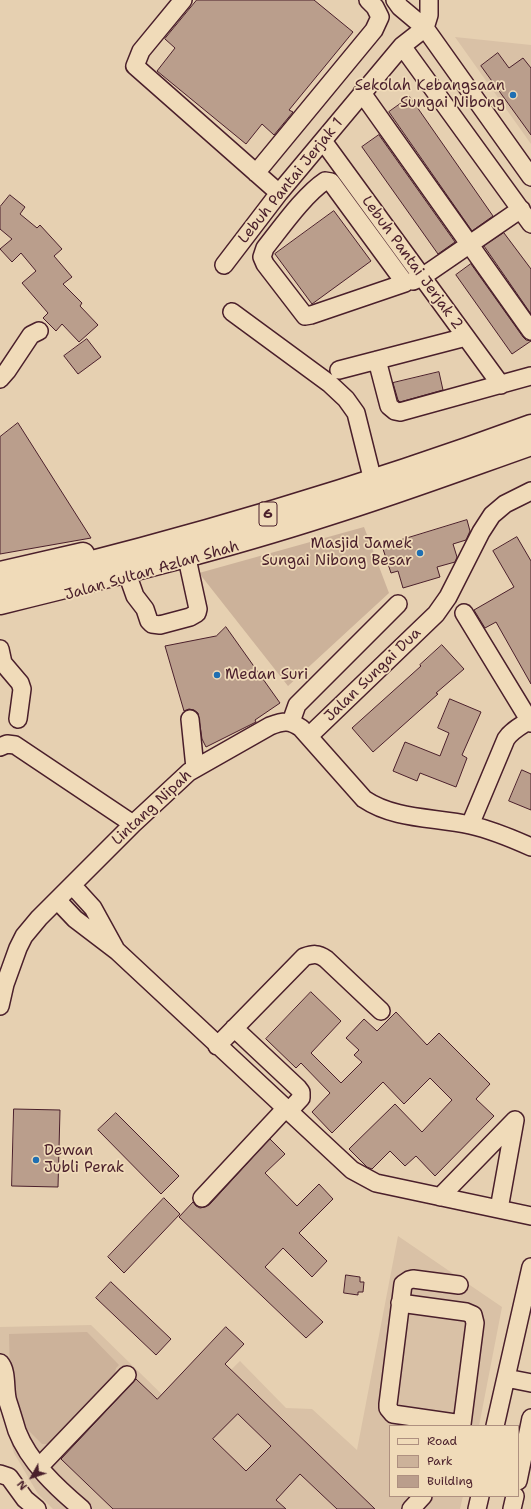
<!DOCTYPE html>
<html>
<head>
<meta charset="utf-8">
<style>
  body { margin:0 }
  #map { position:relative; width:531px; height:1509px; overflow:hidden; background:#e6d0b1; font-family:"Shantell Sans",sans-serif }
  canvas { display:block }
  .legend { position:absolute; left:389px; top:1425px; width:130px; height:72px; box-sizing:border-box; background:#f0dbb9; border:1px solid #ae9080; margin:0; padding:5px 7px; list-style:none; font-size:12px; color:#4a1f2b }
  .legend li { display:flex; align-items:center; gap:8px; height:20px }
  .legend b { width:20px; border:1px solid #ae9080 }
  .north { position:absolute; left:12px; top:1457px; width:40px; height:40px; -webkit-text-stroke:3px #f0dbb9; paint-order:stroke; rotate:230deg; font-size:11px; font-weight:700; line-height:16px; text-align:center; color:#4a1f2b }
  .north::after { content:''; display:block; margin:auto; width:14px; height:18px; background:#4a1f2b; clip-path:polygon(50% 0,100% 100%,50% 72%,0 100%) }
</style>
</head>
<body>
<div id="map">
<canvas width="531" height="1509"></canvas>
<ul class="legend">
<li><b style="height:5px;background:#f0dbb9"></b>Road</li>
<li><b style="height:11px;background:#ccb29a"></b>Park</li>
<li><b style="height:11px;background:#ba9e8c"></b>Building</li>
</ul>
<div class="north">N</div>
</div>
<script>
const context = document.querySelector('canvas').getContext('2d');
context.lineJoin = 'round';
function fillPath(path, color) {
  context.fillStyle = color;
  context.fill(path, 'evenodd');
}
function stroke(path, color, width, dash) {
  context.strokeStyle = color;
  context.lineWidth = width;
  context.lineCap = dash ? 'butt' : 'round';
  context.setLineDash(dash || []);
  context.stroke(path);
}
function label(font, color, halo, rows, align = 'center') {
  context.font = font + ' "Shantell Sans",sans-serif';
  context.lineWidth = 3.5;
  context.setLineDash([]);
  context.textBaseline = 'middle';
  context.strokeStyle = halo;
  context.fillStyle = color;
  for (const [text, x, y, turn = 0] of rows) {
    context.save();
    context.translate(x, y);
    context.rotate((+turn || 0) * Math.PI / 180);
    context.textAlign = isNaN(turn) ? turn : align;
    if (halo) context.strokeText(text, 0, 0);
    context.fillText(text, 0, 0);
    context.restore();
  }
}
fillPath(new Path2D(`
  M455,37L531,45V144Z
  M398,1236L502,1307L479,1426H390V1496H463L460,1509H53L38,1494L14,1453L3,1413L0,1409V1327L91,1325L184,1416L240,1361L286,1408L312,1409L357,1450Z`), '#d9c1a6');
fillPath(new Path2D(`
  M364,527L389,593L288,686L199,573Z
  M87,1332L119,1365L116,1368L113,1385L57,1444H42L22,1424L10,1384L9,1334Z`), '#ccb29a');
const building = new Path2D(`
  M197,0H314L353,32L289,110L293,112L274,135L262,124L246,144L157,71L175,48L165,39Z
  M498,53L509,68L523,58L531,68V135L481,66Z
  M410,97L493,216L472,231L389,112Z
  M379,135L455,242L438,254L362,147Z
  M10,195L25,207L20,214L37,228L40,225L62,249L54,256L72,277L63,284L82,303L80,306L98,325L79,342L62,324L56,331L43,318L48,313L22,283L36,271L21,253L12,262L0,249L12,239L0,229V207Z
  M334,211L371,261L312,304L275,254Z
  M504,233L531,269V314L484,246Z
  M471,264L523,337L526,340L531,341L512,354L456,275Z
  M87,339L101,357L78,374L64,356Z
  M439,372L443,390L400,402L398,400L393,383Z
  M18,423L91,538L0,554V437Z
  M467,520L470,531L466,540L453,544L457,557L455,562L437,567L440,577L403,588L398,571L391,573L382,546Z
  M517,537L531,561V684L496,622L485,628L474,610L514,587L493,551Z
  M226,627L280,703L255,720L256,722L206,747L202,739L198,713L194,710L189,709L184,711L165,646L216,636Z
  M442,645L464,669L436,693L438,694L373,752L352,728L421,666L420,665Z
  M450,699L481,712L462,755L467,758L456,787L420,773L417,781L393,771L405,742L440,756L449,733L438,728Z
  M522,770L531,774V810L509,801Z
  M311,992L341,1021L311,1053L341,1083L362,1062L354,1055L359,1050L346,1038L364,1019L377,1031L396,1012L427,1045L439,1033L490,1084L476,1099L494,1116L435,1176L416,1156L405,1166L390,1151L372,1169L367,1167L349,1149L395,1104L422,1132L452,1100L430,1078L404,1104L383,1082L332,1133L312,1112L330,1093L301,1063L296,1068L266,1039Z
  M14,1109L60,1110L58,1187L12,1186Z
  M116,1113L179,1176L161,1194L98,1130Z
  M270,1139L285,1154L265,1173L297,1206L319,1184L333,1199L299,1233L327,1261L312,1277L283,1248L265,1267L323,1322L306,1338L179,1217L193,1202L196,1206L200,1208L205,1207L209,1205Z
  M164,1198L180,1214L124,1273L108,1257Z
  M346,1275L360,1277V1282H364L363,1292H358V1295L344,1293Z
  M111,1282L171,1339L156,1355L96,1298Z
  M226,1327L244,1344L225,1364L375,1509H337L300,1474L276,1500L286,1509H113L61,1459L136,1379L157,1399ZM238,1414L271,1446L246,1471L213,1439Z`);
fillPath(building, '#ba9e8c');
stroke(building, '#4a1f2b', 1);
const minor = new Path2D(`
  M183,0L141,51L135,66L279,193
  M395,0L400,7L425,28L531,177
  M425,28L429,15V0
  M402,46L531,224
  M362,93L531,331
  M323,141L501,385
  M256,173L374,30L380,17L375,7L368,0
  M325,181L331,182L405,283L311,315L305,316L265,264L262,257L265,248C281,228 304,195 325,181Z
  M224,265L279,193L402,46L425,28
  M413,281L422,277L521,209
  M232,312L330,384L346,399L356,413L371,473
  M377,360L389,406L395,411L400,412L531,376
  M339,370L466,337
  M0,379L7,371L31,335L39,331
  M129,579L135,596L145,609L149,621L152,624L160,625L190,617L197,613L198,609L188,563
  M464,613L531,723
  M0,649L3,663L20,683L22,689L18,719
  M190,719L195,768
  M291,722L297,705L398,604
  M309,736L436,614L448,597L481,532L492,515L505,504L531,491
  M0,747L7,744L15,745L133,824
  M470,825L506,739C512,730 521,726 530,720
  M72,885L93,908L115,948
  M57,900L75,919L117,951L352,1170L376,1183L531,1216
  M0,1006L5,984L18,948L24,936L39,918L133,824L189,772L270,726C284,721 289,720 301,728L364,799C395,820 435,817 470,825C492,830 511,838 531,847
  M234,1028L298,1088L301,1092V1098L288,1112
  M217,1046L304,957C313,954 318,953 326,959L381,1011
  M440,1197L515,1120
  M202,1198L285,1109
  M499,1209L515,1120
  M400,1303L466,1312L473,1315L475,1323L462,1424L393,1414L388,1408V1404L403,1284L409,1280L413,1279L459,1285
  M0,1363C8,1372 4,1390 8,1402C11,1411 14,1421 17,1431C29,1462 57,1488 82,1509
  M506,1378L531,1383
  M495,1426L531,1267
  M39,1467L127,1375
  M0,1474L9,1477L25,1499L37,1509
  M518,1481L531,1418
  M411,1509L423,1496
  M477,1509L480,1496
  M512,1509L515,1496`);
const major = new Path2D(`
  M0,573L83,554`);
const highway = new Path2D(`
  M0,585C180,542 357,490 531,426
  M0,603C110,576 220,549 328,514C396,493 463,468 531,444`);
stroke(minor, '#4a1f2b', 20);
stroke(major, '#4a1f2b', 25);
stroke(highway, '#4a1f2b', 25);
stroke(minor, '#f0dbb9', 17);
stroke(major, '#f0dbb9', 22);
stroke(highway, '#f0dbb9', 22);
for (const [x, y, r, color] of [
  [513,95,4,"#1f6fb2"],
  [420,553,4,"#1f6fb2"],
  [217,675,4,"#1f6fb2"],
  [36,1160,4,"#1f6fb2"]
]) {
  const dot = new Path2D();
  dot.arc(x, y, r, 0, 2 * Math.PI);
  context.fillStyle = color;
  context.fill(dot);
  stroke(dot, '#f0dbb9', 1.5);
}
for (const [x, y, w] of [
  [268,514,18]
]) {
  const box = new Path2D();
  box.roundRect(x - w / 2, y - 12, w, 24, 3);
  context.fillStyle = '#f0dbb9';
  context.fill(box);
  stroke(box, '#4a1f2b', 1);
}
label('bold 14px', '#4a1f2b', null, [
  ["6",268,514]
]);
label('15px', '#4a1f2b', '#f0dbb9', [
  ["Sekolah Kebangsaan",505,86],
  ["Sungai Nibong",505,103],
  ["Masjid Jamek",412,544],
  ["Sungai Nibong Besar",412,561],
  ["Medan Suri",225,675,"left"],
  ["Dewan",44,1151,"left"],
  ["Jubli Perak",44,1168,"left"]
], 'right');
label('15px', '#4a1f2b', '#f0dbb9', [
  ["Lebuh Pantai Jerjak 1",291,181,-51],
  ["Lebuh Pantai Jerjak 2",412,263,54],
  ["Jalan Sultan Azlan Shah",152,571,-16],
  ["Jalan Sungai Dua",373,675,-44],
  ["Lintang Nipah",152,808,-43]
]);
</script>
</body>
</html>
